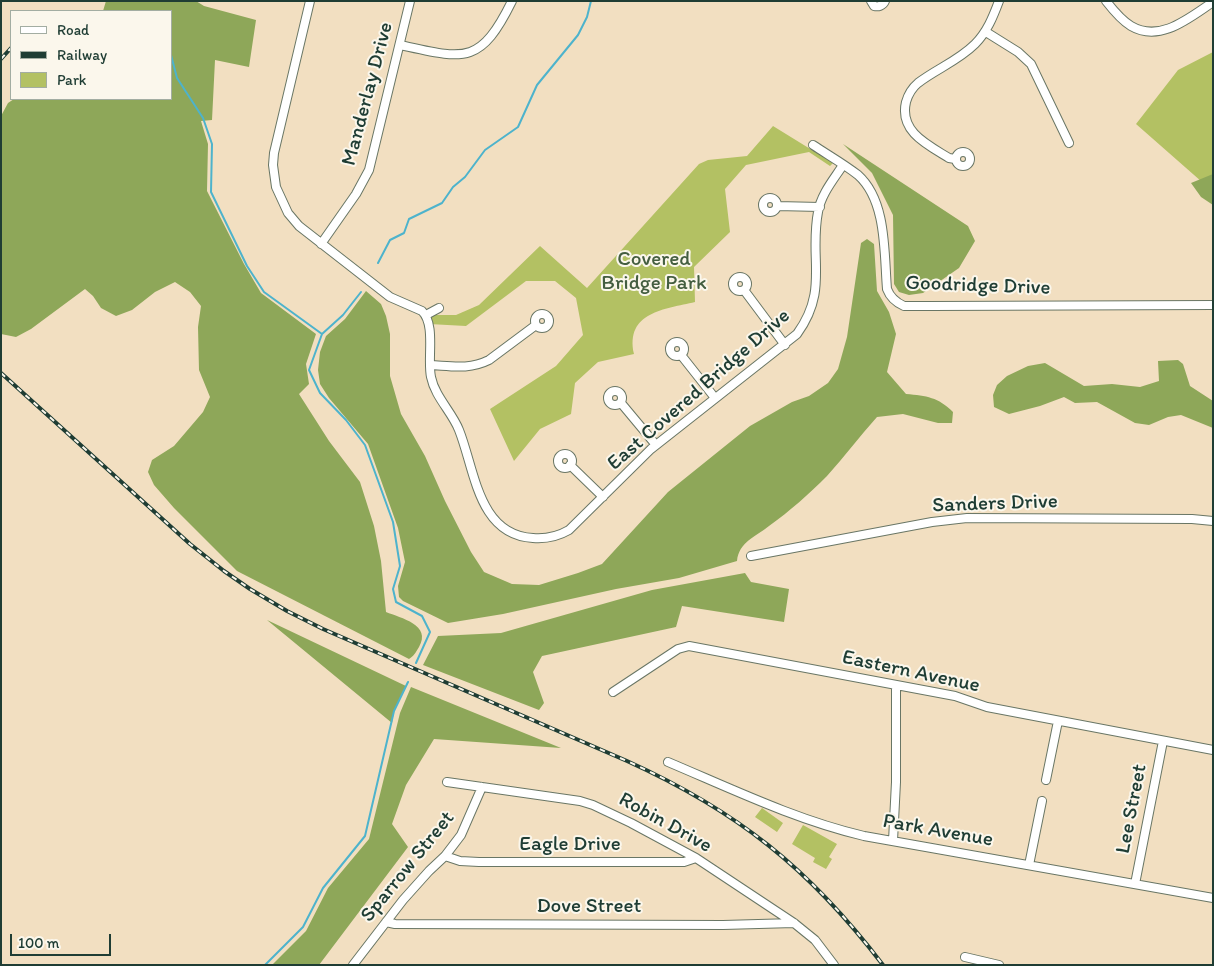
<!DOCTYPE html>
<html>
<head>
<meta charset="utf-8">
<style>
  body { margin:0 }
  #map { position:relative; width:1214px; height:966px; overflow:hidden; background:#f2dfc1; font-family:Itim,sans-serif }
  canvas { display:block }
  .frame { position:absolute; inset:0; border:2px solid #1f3d34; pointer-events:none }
  .legend { position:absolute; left:10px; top:10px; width:162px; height:90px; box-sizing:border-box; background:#fbf7ec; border:1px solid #a3ada2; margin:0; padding:6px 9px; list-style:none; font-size:15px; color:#1f3d34 }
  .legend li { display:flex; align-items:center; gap:10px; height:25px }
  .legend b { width:25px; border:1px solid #a3ada2 }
  .scale { position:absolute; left:10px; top:934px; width:101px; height:22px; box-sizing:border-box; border:2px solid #1f3d34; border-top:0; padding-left:6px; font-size:15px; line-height:18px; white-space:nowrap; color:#1f3d34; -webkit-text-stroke:4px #fbf7ec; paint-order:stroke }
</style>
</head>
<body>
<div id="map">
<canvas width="1214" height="966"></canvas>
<div class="frame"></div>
<ul class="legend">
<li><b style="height:6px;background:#fff"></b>Road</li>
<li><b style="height:6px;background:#1f3d34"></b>Railway</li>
<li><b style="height:14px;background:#b3c163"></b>Park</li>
</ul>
<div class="scale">100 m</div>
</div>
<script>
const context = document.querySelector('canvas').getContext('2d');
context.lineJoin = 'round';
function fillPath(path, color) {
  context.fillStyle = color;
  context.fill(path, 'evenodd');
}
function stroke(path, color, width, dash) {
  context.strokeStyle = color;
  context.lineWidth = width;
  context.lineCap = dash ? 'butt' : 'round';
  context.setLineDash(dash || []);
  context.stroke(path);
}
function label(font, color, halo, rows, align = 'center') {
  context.font = font + ' Itim,sans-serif';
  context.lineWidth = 4;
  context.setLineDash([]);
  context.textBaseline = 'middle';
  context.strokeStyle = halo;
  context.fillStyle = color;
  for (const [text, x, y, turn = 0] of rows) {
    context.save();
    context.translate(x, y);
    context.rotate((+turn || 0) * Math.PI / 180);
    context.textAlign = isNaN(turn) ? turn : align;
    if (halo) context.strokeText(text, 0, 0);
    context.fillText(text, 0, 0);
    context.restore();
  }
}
fillPath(new Path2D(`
  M1213,52V194L1202,182L1136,124L1178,70Z
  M773,126L833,163L830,166L809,152L746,165L725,189L730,232L694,267L695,302C665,309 625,312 634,354L598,362L575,383L571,414L540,429L514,461L490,409L556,366L583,335L576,298L555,281H526L466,326L429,324L426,315H456L479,305L540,246L587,288L699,164L708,160L747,156Z
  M762,808L783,823L777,832L755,817Z
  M803,825L837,844L829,857L832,859L826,869L813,862L815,858L792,844Z`), '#b3c163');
fillPath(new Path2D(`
  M106,1H196L204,6L256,20L249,67L215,60L212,120L201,121L208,144L207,191L244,264L261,293L316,334L306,364L309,384L299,394L329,441L360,482L374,526L381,561L386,612C401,618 432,625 419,647C416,652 414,656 409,659L237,571L174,508L154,485L148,472L152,460L174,446L203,412L210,397L199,370L198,327L201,306L190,292L175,282L155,292L132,310L116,316L101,308L93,296L85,289L31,329L16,337L1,334V116L8,103L14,99H171V11H103Z
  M843,144L968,226L975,241L959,268L923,293L909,295L899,292L894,284L893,215L872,173Z
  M1213,174V205L1201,197L1191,183Z
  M867,239L874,244L877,291L889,312L896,334L887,372L906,394C927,396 938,397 953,412L952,423H938L903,414L877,417C860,436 844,457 827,476C809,494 790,511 769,526C755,537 739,542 737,561L679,578L616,589L503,614L448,623L403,601L399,597L398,586L405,562L398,528L368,444L329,398L320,384L318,370L320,352L326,336L345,319L366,291L381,304L386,316L390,334V376L401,414L425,456L445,501L471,552L484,572L512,584L539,585L578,573L602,564L668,492L750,426L792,402L809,396L828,383L838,369L847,337L861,243Z
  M1178,360L1183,364L1190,386L1213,401V428L1181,415L1168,417L1149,425L1135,423L1097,402L1075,403L1064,397L1040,406L1009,414L994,407L993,395L997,385L1007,376L1028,366L1045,363L1084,386L1112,384L1140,387L1159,381L1158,361Z
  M745,573L751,582L789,589L784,622L682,606L676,627L542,656L533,672L544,703L539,710L423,665L438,636L501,633L652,590Z
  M267,620L406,686L394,711L392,723Z
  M411,687L561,748L434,739L406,785L392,824L408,847L319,965H272L306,931L328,888L369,839L400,713Z`), '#8ea759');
stroke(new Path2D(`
  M171,55L177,78L203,118L212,144L211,192L247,266L264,292L322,334L309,370L320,393L346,420L365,445L393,522L400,566L393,589L396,602L422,616L430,632L416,663
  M378,263L390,240L404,233L409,219L442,203L453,187L465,177L485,150L518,127L537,85L578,35L587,17L591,1
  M322,334L343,315L361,292
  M265,965L303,927L323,888L365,836L394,711L408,682`), '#4db3cc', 2);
const minor = new Path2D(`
  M310,1L274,153L273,165L276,187L288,213L299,226L390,297L422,311C436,325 427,358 431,377C435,397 452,412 459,430C475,470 478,535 533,538C546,539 557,537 569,530L651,449L797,334C829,290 809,259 818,212C821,194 834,179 843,165
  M871,1L874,6C878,7 883,6 885,1
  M1106,1C1113,10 1121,20 1131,26C1160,43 1189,18 1213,2
  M986,32L1018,52L1031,64L1069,143
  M400,45C464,59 480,66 512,1
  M813,145C828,155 844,164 858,175C887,201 884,253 887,289C890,297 895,302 904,306H930L1213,305
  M956 159a7 7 0 1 1 14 0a7 7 0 1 1-14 0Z
  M955,159L949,158C928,145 899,132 906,102C908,95 912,88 918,83C936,69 958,61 975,44C987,32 993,17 999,1
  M763 205a7 7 0 1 1 14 0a7 7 0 1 1-14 0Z
  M777,206L820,207
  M321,244L356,194L369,170L410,1
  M733 284a7 7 0 1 1 14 0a7 7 0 1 1-14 0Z
  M744,290L785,345
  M535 321a7 7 0 1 1 14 0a7 7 0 1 1-14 0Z
  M426,315L439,308
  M670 349a7 7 0 1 1 14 0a7 7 0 1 1-14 0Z
  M681,355L715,398
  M430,365C451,366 469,370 489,360L536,325
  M608 398a7 7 0 1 1 14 0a7 7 0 1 1-14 0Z
  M621,403L656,445
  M558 461a7 7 0 1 1 14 0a7 7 0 1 1-14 0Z
  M570,465L603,497
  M751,556L932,522L967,518L1192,519L1213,521
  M613,692L678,649L689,646L955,696L987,707L1213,750
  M668,762C732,789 796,820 864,836L1213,898
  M1046,780L1058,721
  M447,782L580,801L593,805L631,823L696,858L794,923L815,940L834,965
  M893,841L896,782V686
  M445,856L460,861L479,862H684L696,858
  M1029,865L1042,801
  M1135,884L1163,741
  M386,922L395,924L723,925L794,923
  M965,957L999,965
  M353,965L403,900L429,871L445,856L461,835L482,787`);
stroke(minor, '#697665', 10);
stroke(minor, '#fff', 8);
const rail = new Path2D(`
  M1,59L11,48
  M1,373L190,544L224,571L250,589L287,611L323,629L627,761C737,811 809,868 883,965`);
stroke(rail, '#1f3d34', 4);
stroke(rail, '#fbf7ec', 2, [5.5]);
label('21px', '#1f3d34', '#fbf7ec', [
  ["Manderlay Drive",368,94,-75],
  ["Goodridge Drive",978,286,2],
  ["East Covered Bridge Drive",699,390,-41],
  ["Sanders Drive",995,504,-2],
  ["Eastern Avenue",911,672,12],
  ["Lee Street",1132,809,-79],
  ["Robin Drive",665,823,29],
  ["Park Avenue",938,831,10],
  ["Eagle Drive",570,845],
  ["Sparrow Street",408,867,-51],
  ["Dove Street",589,907]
]);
label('21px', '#445e40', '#fbf7ec', [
  ["Covered",654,260],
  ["Bridge Park",654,284]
]);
</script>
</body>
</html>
